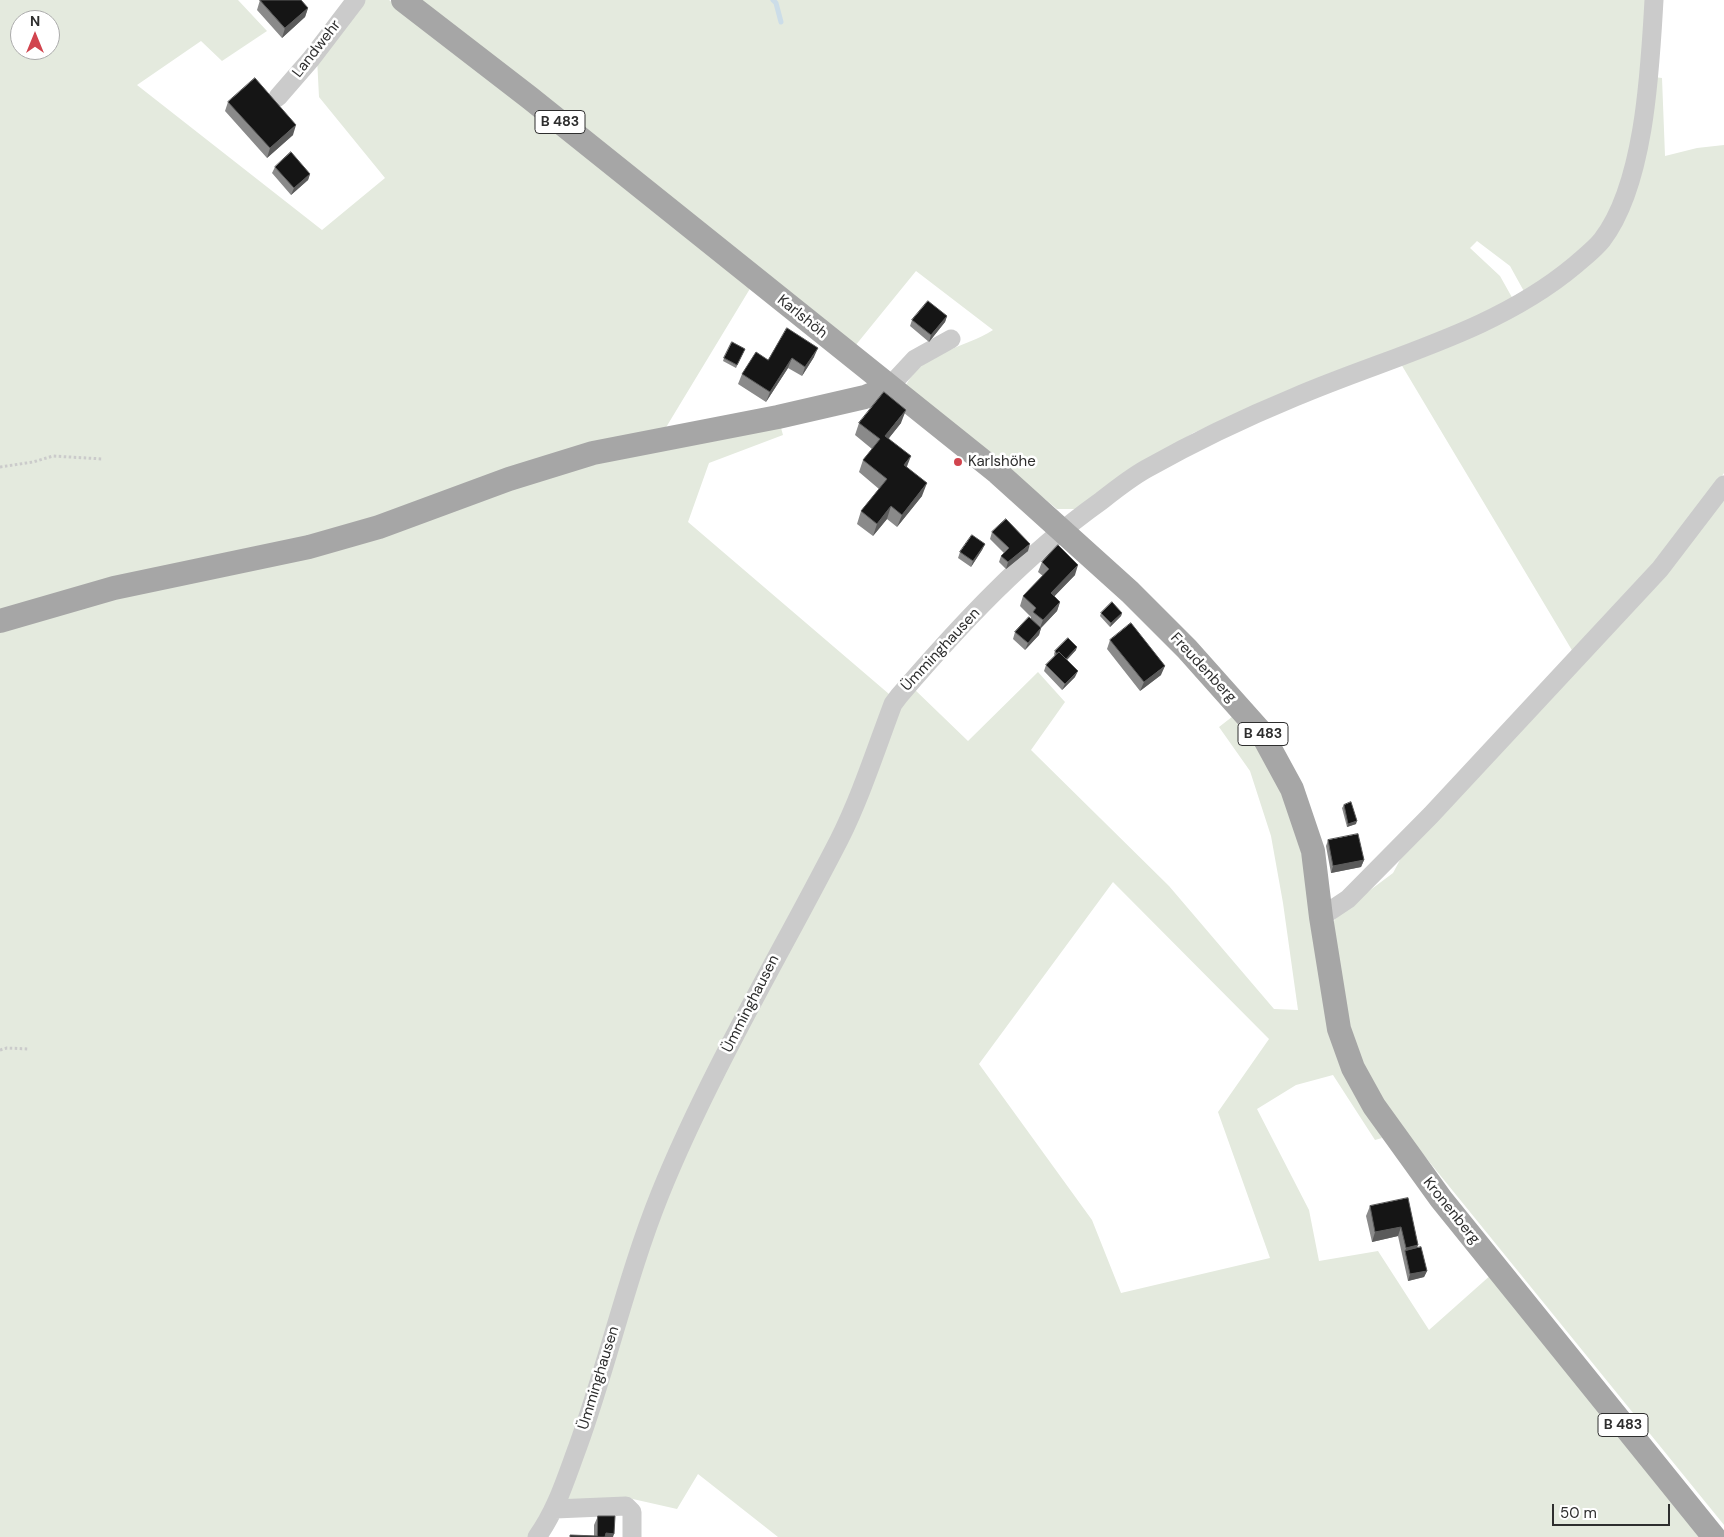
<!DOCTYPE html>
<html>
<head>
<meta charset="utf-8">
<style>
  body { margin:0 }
  #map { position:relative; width:1724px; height:1537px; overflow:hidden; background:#fff; font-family:"DM Sans",sans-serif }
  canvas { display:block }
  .north { position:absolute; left:10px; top:10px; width:50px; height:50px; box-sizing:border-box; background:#fff; border:1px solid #ababab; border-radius:50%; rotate:0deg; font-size:14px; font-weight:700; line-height:20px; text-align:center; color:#2e2e2e }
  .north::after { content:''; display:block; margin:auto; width:18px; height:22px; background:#d1444e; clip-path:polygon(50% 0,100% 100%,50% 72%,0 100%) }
  .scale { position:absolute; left:1552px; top:1504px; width:118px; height:22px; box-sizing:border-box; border:2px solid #2e2e2e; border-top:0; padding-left:6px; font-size:15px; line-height:18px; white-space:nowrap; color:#2e2e2e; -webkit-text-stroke:4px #fff; paint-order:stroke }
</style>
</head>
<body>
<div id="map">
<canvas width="1724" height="1537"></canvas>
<div class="north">N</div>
<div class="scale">50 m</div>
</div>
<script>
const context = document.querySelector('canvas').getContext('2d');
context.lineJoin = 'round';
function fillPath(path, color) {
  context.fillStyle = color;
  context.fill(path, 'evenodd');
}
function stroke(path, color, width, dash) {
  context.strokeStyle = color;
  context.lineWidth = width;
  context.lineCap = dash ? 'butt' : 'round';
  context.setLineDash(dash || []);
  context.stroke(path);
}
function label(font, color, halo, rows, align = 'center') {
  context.font = font + ' "DM Sans",sans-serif';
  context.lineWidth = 5;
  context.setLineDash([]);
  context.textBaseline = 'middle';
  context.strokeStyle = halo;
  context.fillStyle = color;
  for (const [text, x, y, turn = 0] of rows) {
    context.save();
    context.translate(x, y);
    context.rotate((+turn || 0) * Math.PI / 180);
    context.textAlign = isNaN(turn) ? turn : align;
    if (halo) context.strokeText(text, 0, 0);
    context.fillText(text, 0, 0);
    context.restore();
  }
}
fillPath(new Path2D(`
  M0,0H238L267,31L222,61L201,41L137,85L322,230L385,178L319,97L317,58L361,0H389L751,287L662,434L378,524L0,613ZM20,20H50V50H20Z
  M416,0H1652L1654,77L1662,78L1665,156L1697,148L1724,145V473L1685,529L1576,657L1398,359L1526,295L1510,266L1477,241L1470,248L1500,276L1514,301L1193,433L1075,509H1057L906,385C923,352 965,348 993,330L916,271L855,346Z
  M778,417L783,435L709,463L688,522L889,694L912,687L968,741L1038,672L1065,702L1031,750L1169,886L1274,1009L1298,1010L1283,903L1271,836L1250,771L1219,727L1237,713L1279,774L1299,840L1344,1068L1382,1138L1375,1140L1333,1075L1296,1085L1257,1109L1309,1210L1319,1261L1378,1251L1429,1330L1492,1274L1703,1537H778L698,1474L677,1509L624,1497L560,1504L537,1537H0V621L455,498ZM1113,882L1269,1039L1218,1112L1270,1258L1121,1293L1092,1220L979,1064Z
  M1724,488V1525L1401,1127L1368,1075L1350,1031L1332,925L1337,915L1393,873L1401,858Z`), '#e4eade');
stroke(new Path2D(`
  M773,0L776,3L781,22`), '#ccdde8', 5);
stroke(new Path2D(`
  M0,467L33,462L53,456L103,459
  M0,1050L7,1048L29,1049`), '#cbcbcb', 3, [2.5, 2.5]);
stroke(new Path2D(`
  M278,97L311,59L356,0
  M889,387L915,359L951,339
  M1321,917L1348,899L1431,815L1660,569L1724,485
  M555,1509L626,1506L632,1512V1537
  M537,1537C557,1509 566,1478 578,1446C608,1363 627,1276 660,1194C710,1071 779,957 839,840C861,796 876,749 893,704L899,696C960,625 1025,555 1101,501C1115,490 1130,478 1146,469C1194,442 1244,418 1295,397C1388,357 1495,332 1574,266C1583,258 1594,250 1602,240C1645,184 1650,69 1654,0`), '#cbcbcb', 19);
stroke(new Path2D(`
  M403,0L530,98L998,473L1130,592L1187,649L1261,732L1292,789L1313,851L1321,917L1339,1029L1353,1068L1374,1106L1441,1199L1714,1537
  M0,621L114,588L309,547L379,527L509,479L593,453L778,417L865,397L889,387`), '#a6a6a6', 24);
fillPath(new Path2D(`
  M260,0L308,8L305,17L282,38L257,10Z
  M228,102L293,135L267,158L225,111Z
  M275,167L310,174L308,180L291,195L272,173Z
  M947,316L945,322L929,342L910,326L912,320Z
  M745,349L736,368L723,361L724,358Z
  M814,357L802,376L788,368L766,402L738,384L742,374L768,360Z
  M859,423H901L889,438L907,467L922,496L897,527L887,519L873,536L857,524L861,511L879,489L859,472L863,460L872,449L855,435Z
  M992,532L1028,551L1006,569L999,562L1001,556L1004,553L990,539Z
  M985,544L982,550L971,567L958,558L960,552Z
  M1042,562L1075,575L1054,596L1060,602L1057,611L1041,628L1039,635L1025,650L1013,639L1015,632L1031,619V617L1020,606L1023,596L1043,576L1038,572Z
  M1101,613H1122L1121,616L1110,627L1100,616Z
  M1110,640L1161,675L1140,691L1107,649Z
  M1076,650L1067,660L1075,677L1062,690L1044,671L1046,665L1055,656L1054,654L1055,651Z
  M1344,805L1356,824L1347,827L1342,808Z
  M1328,840L1364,860L1361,867L1331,873L1326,846Z
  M1408,1198L1417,1248L1427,1271L1424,1277L1408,1281L1398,1236L1372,1242L1366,1216L1370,1206Z
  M598,1516L613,1537H570V1535L594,1536V1525Z`), '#8a8a8a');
fillPath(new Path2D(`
  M308,8L305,17L282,38L285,28Z
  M296,125L293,135L267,158L270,148Z
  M310,174L308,180L291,195L294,188Z
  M947,316L945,322L929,342L931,335Z
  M818,348L814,357L802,376L805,367Z
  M792,358L788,368L766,402L770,392Z
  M906,410L901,423L881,448L885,436Z
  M911,456L906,469L904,465Z
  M927,483L922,496L897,527L902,515Z
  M891,506L887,519L873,536L877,524Z
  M985,544L982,550L971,567L973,561Z
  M1030,544L1028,551L1006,569L1008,562Z
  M1078,565L1075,575L1048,603L1051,593Z
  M1060,602L1057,611L1039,630L1043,620Z
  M1122,613L1121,616L1110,627L1111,623Z
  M1041,628L1039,635L1025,650L1028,643Z
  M1077,647L1076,650L1063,664L1065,660Z
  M1165,666L1161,675L1140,691L1144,682Z
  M1078,671L1075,677L1062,690L1065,684Z
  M1357,821L1356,824L1347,827L1348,824Z
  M1364,860L1361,867L1331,873L1333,866Z
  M1401,1227L1398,1236L1372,1242L1375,1232Z
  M1418,1245L1415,1254L1405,1251L1406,1248Z
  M1427,1271L1424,1277L1408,1281L1410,1274Z
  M606,1533L614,1534L613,1537H604Z`), '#5b5b5b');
const building = new Path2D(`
  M260,0H301L308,8L285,28Z
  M255,78L296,125L270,148L228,102Z
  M291,152L310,174L294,188L275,167Z
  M928,301L947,316L931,335L912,320Z
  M787,328L818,348L805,367L792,358L770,392L742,374L756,352L768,360Z
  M732,342L745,349L737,365L724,358Z
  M884,392L906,410L885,436L911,456L904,465L927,483L902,515L891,506L877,524L861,511L887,479L863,460L880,439L859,423Z
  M1006,519L1030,544L1008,562L1001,556L1009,548L992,532Z
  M972,535L985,544L973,561L960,552Z
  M1058,545L1078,565L1051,593L1060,602L1043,620L1033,612L1036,608L1023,596L1049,569L1042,562Z
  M1112,602L1122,613L1111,623L1101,613Z
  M1029,617L1041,628L1028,643L1015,632Z
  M1131,623L1165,666L1144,682L1110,640Z
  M1068,638L1077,647L1066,659L1059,652L1057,654L1055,651Z
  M1059,652L1078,671L1065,684L1046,665Z
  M1351,802L1357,821L1348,824L1344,805Z
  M1358,834L1364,860L1333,866L1328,840Z
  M1408,1198L1418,1245L1406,1248L1401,1227L1375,1232L1370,1206Z
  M1421,1247L1427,1271L1410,1274L1405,1251Z
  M598,1516H615L614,1534L606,1533L605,1537H570V1535L597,1536Z`);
fillPath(building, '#151515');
stroke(building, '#5b5b5b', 1);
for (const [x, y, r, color] of [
  [958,462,5,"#d1444e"]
]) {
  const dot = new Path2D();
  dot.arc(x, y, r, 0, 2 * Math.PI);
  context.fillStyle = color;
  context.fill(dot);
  stroke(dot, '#fff', 2);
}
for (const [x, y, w] of [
  [560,122,50],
  [1263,734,50],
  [1623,1425,50]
]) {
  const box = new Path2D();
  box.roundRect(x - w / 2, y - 11.5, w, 23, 4);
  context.fillStyle = '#fff';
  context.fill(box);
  stroke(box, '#2e2e2e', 1);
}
label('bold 14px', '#2e2e2e', null, [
  ["B 483",560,122],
  ["B 483",1263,734],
  ["B 483",1623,1425]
]);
label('15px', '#2e2e2e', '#fff', [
  ["Landwehr",317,49,-52],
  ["Karlshöh",802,317,39],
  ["Ümminghausen",941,650,-47],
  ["Freudenberg",1203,668,47],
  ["Ümminghausen",751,1004,-63],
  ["Kronenberg",1451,1211,51],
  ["Ümminghausen",599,1378,-73]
]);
label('15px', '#2e2e2e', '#fff', [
  ["Karlshöhe",968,462]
], 'left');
</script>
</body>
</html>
